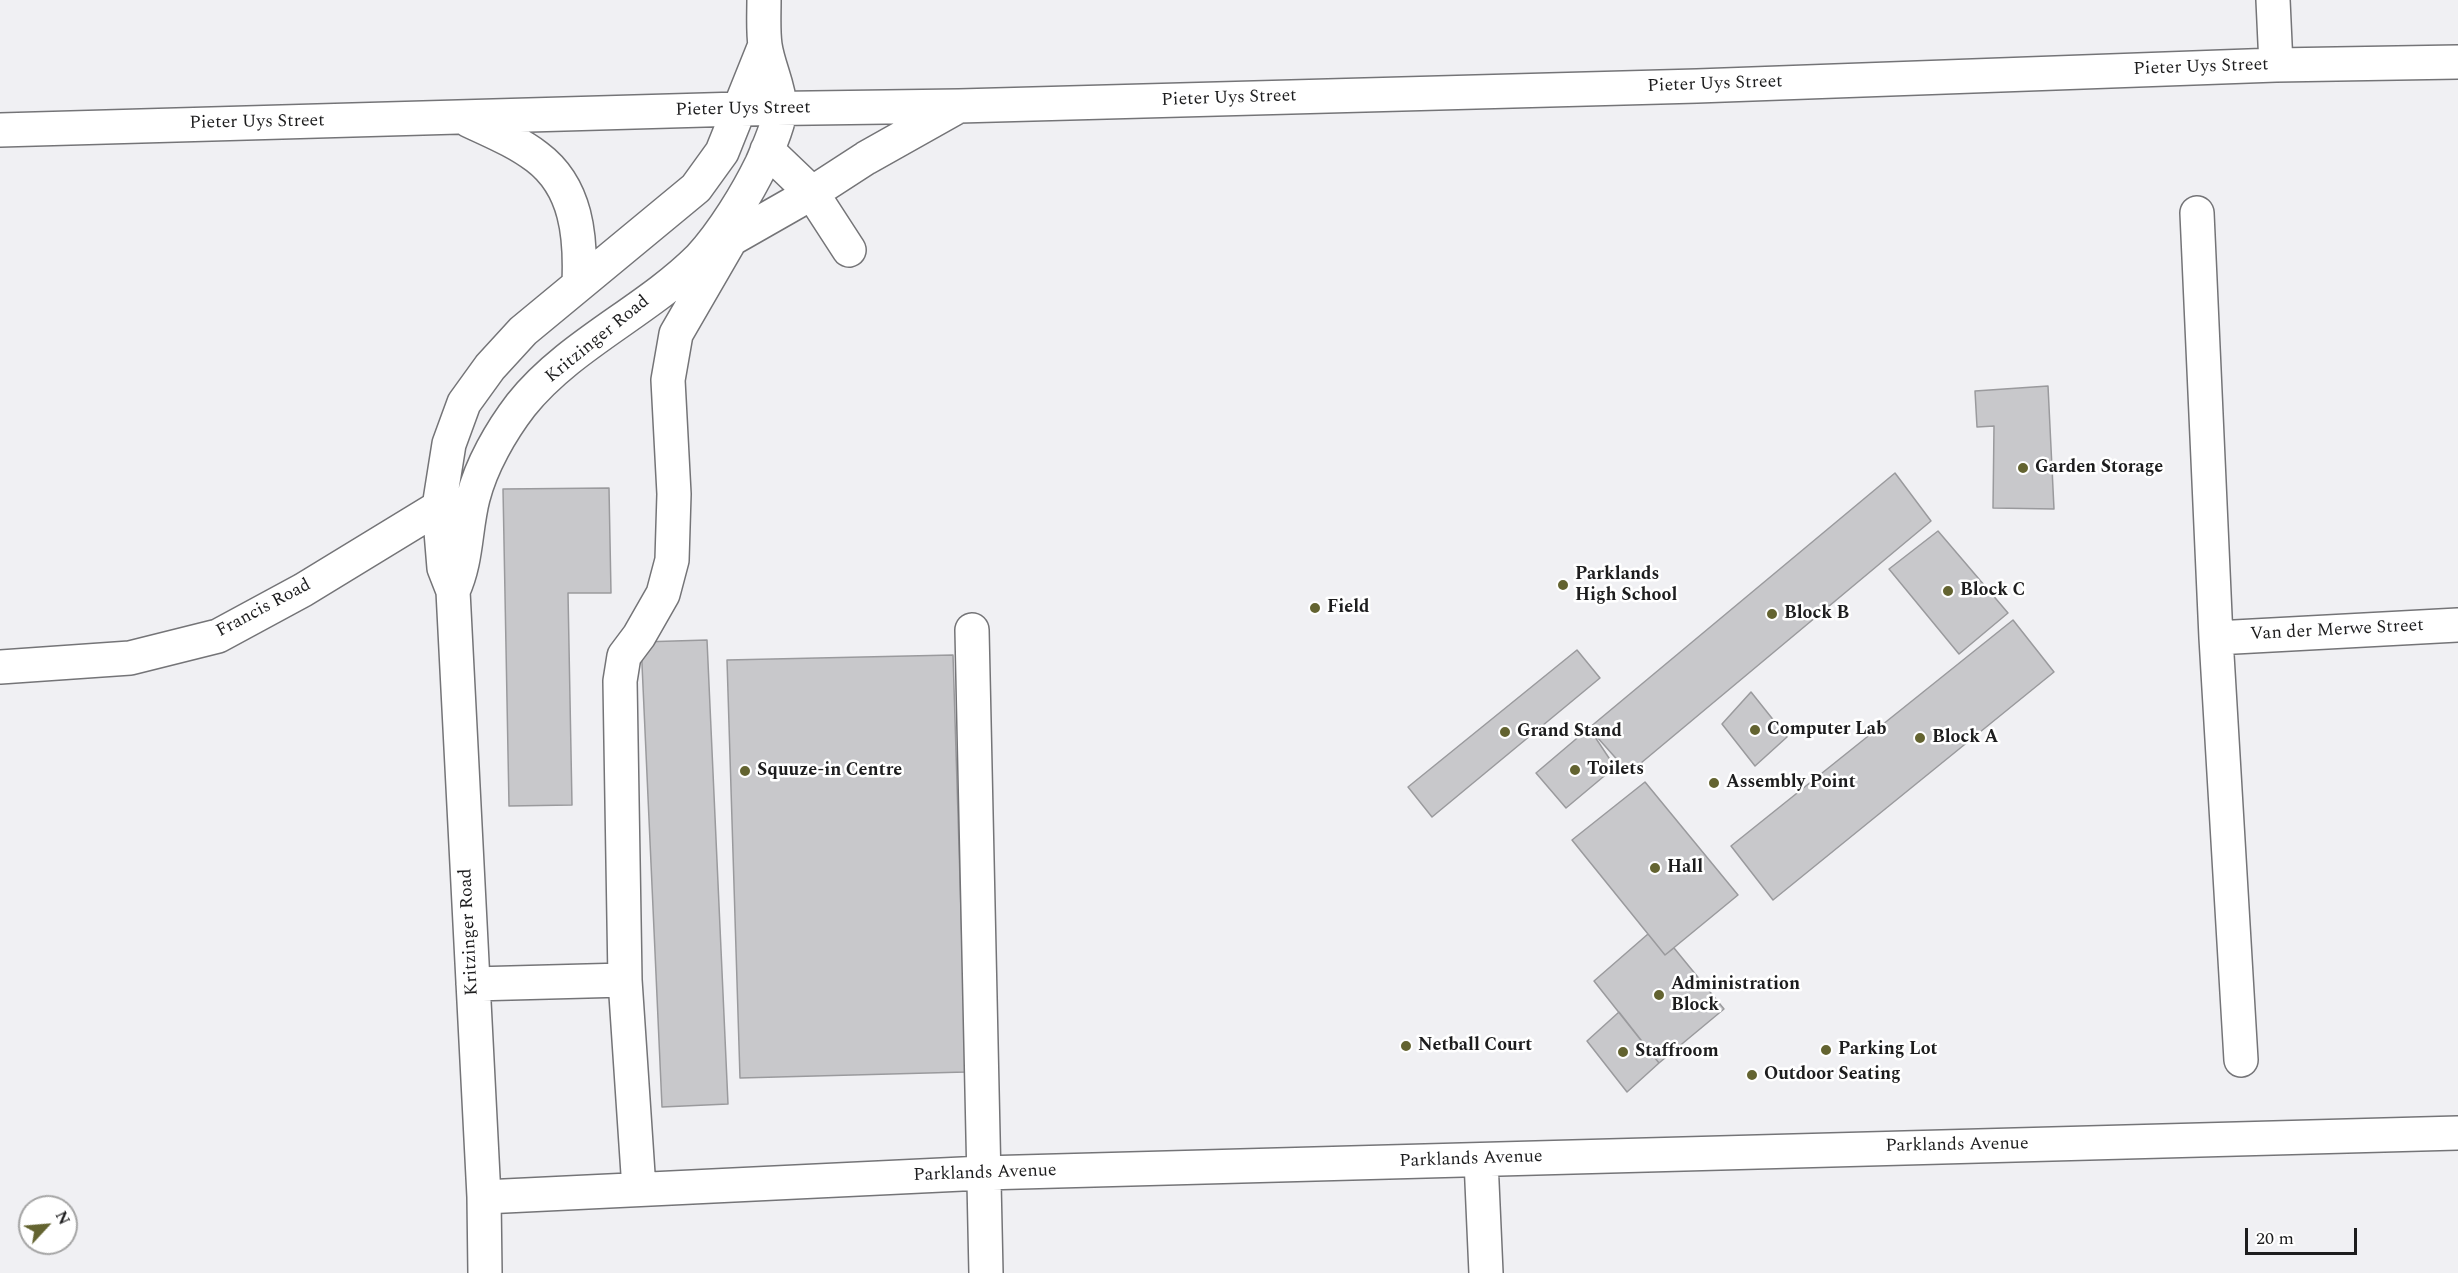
<!DOCTYPE html>
<html>
<head>
<meta charset="utf-8">
<style>
  body { margin:0 }
  #map { position:relative; width:2458px; height:1273px; overflow:hidden; background:#f0f0f3; font-family:Spectral,serif }
  canvas { display:block }
  .north { position:absolute; left:18px; top:1195px; width:60px; height:60px; box-sizing:border-box; background:#fff; border:2px solid #a5a5a5; border-radius:50%; rotate:64deg; font-size:16px; font-weight:700; line-height:24px; text-align:center; color:#1d1d1e }
  .north::after { content:''; display:block; margin:auto; width:21px; height:27px; background:#636330; clip-path:polygon(50% 0,100% 100%,50% 72%,0 100%) }
  .scale { position:absolute; left:2245px; top:1228px; width:112px; height:27px; box-sizing:border-box; border:3px solid #1d1d1e; border-top:0; padding-left:8px; font-size:18px; line-height:21px; white-space:nowrap; color:#1d1d1e; -webkit-text-stroke:4px #fff; paint-order:stroke }
</style>
</head>
<body>
<div id="map">
<canvas width="2458" height="1273"></canvas>
<div class="north">N</div>
<div class="scale">20 m</div>
</div>
<script>
const context = document.querySelector('canvas').getContext('2d');
context.lineJoin = 'round';
function fillPath(path, color) {
  context.fillStyle = color;
  context.fill(path, 'evenodd');
}
function stroke(path, color, width, dash) {
  context.strokeStyle = color;
  context.lineWidth = width;
  context.lineCap = dash ? 'butt' : 'round';
  context.setLineDash(dash || []);
  context.stroke(path);
}
function label(font, color, halo, rows, align = 'center') {
  context.font = font + ' Spectral,serif';
  context.lineWidth = 5;
  context.setLineDash([]);
  context.textBaseline = 'middle';
  context.strokeStyle = halo;
  context.fillStyle = color;
  for (const [text, x, y, turn = 0] of rows) {
    context.save();
    context.translate(x, y);
    context.rotate((+turn || 0) * Math.PI / 180);
    context.textAlign = isNaN(turn) ? turn : align;
    if (halo) context.strokeText(text, 0, 0);
    context.fillText(text, 0, 0);
    context.restore();
  }
}
const building = new Path2D(`
  M2048,386L2054,509L1993,508L1994,426L1977,427L1975,391Z
  M1895,473L1931,521L1629,773L1589,728Z
  M609,488L611,593H568L572,805L509,806L503,489Z
  M1938,531L2008,613L1959,654L1889,569Z
  M2013,620L2054,672L1773,900L1731,846Z
  M707,640L728,1104L662,1107L641,642Z
  M1577,650L1600,678L1432,817L1408,787Z
  M953,655L966,1072L740,1078L727,660Z
  M1751,692L1787,737L1755,766L1722,724Z
  M1589,728L1615,767L1566,808L1536,773Z
  M1645,782L1738,895L1665,955L1572,840Z
  M1648,934L1665,955L1674,948L1724,1009L1659,1063L1594,981Z
  M1619,1012L1659,1063L1627,1092L1587,1041Z`);
fillPath(building, '#c8c8cb');
stroke(building, '#9a9a9d', 1.5);
const minor = new Path2D(`
  M2273,0L2276,65
  M468,120C491,131 516,141 537,157C577,187 581,237 579,283
  M0,130L740,109L959,106L1697,86L2276,65L2458,62
  M767,150L812,193L849,250
  M2197,213L2216,638L2241,1060
  M712,250L812,193L866,158L955,108
  M453,591C467,561 465,529 473,498C481,466 501,431 521,405C569,345 646,312 700,258C723,233 747,194 762,163C767,151 781,120 780,107C779,86 768,66 765,45C763,31 764,15 764,0
  M972,630L986,1273
  M2216,638L2458,625
  M0,667L130,658L218,636L303,590L439,507
  M473,984L625,980
  M1481,1160L1486,1273
  M639,1189L625,980L620,681L624,656L639,636L663,594L672,560L674,494L668,380L676,334L731,239
  M484,1197L983,1173L2458,1133
  M485,1273L484,1197L453,591L444,568L439,507L449,444L464,403L490,367L523,331L696,188L722,152L765,45`);
stroke(minor, '#747477', 36);
stroke(minor, '#fff', 33);
for (const [x, y, r, color] of [
  [2023,468,6,"#636330"],
  [1563,585,6,"#636330"],
  [1948,591,6,"#636330"],
  [1315,608,6,"#636330"],
  [1772,614,6,"#636330"],
  [1755,730,6,"#636330"],
  [1505,732,6,"#636330"],
  [1920,738,6,"#636330"],
  [1575,770,6,"#636330"],
  [745,771,6,"#636330"],
  [1714,783,6,"#636330"],
  [1655,868,6,"#636330"],
  [1659,995,6,"#636330"],
  [1406,1046,6,"#636330"],
  [1826,1050,6,"#636330"],
  [1623,1052,6,"#636330"],
  [1752,1075,6,"#636330"]
]) {
  const dot = new Path2D();
  dot.arc(x, y, r, 0, 2 * Math.PI);
  context.fillStyle = color;
  context.fill(dot);
  stroke(dot, '#fff', 2);
}
label('18px', '#1d1d1e', '#fff', [
  ["Pieter Uys Street",2201,68,-2],
  ["Pieter Uys Street",1715,85,-2],
  ["Pieter Uys Street",1229,99,-2],
  ["Pieter Uys Street",743,110,-1],
  ["Pieter Uys Street",257,123,-1],
  ["Kritzinger Road",598,340,-39],
  ["Francis Road",264,609,-28],
  ["Van der Merwe Street",2337,631,-3],
  ["Kritzinger Road",470,932,-93],
  ["Parklands Avenue",1957,1146,-1],
  ["Parklands Avenue",1471,1160,-2],
  ["Parklands Avenue",985,1174,-2]
]);
label('bold 18px', '#1d1d1e', '#fff', [
  ["Garden Storage",2035,468],
  ["Parklands",1575,575],
  ["High School",1575,596],
  ["Block C",1960,591],
  ["Field",1327,608],
  ["Block B",1784,614],
  ["Computer Lab",1767,730],
  ["Grand Stand",1517,732],
  ["Block A",1932,738],
  ["Toilets",1587,770],
  ["Squuze-in Centre",757,771],
  ["Assembly Point",1726,783],
  ["Hall",1667,868],
  ["Administration",1671,985],
  ["Block",1671,1006],
  ["Netball Court",1418,1046],
  ["Parking Lot",1838,1050],
  ["Staffroom",1635,1052],
  ["Outdoor Seating",1764,1075]
], 'left');
</script>
</body>
</html>
